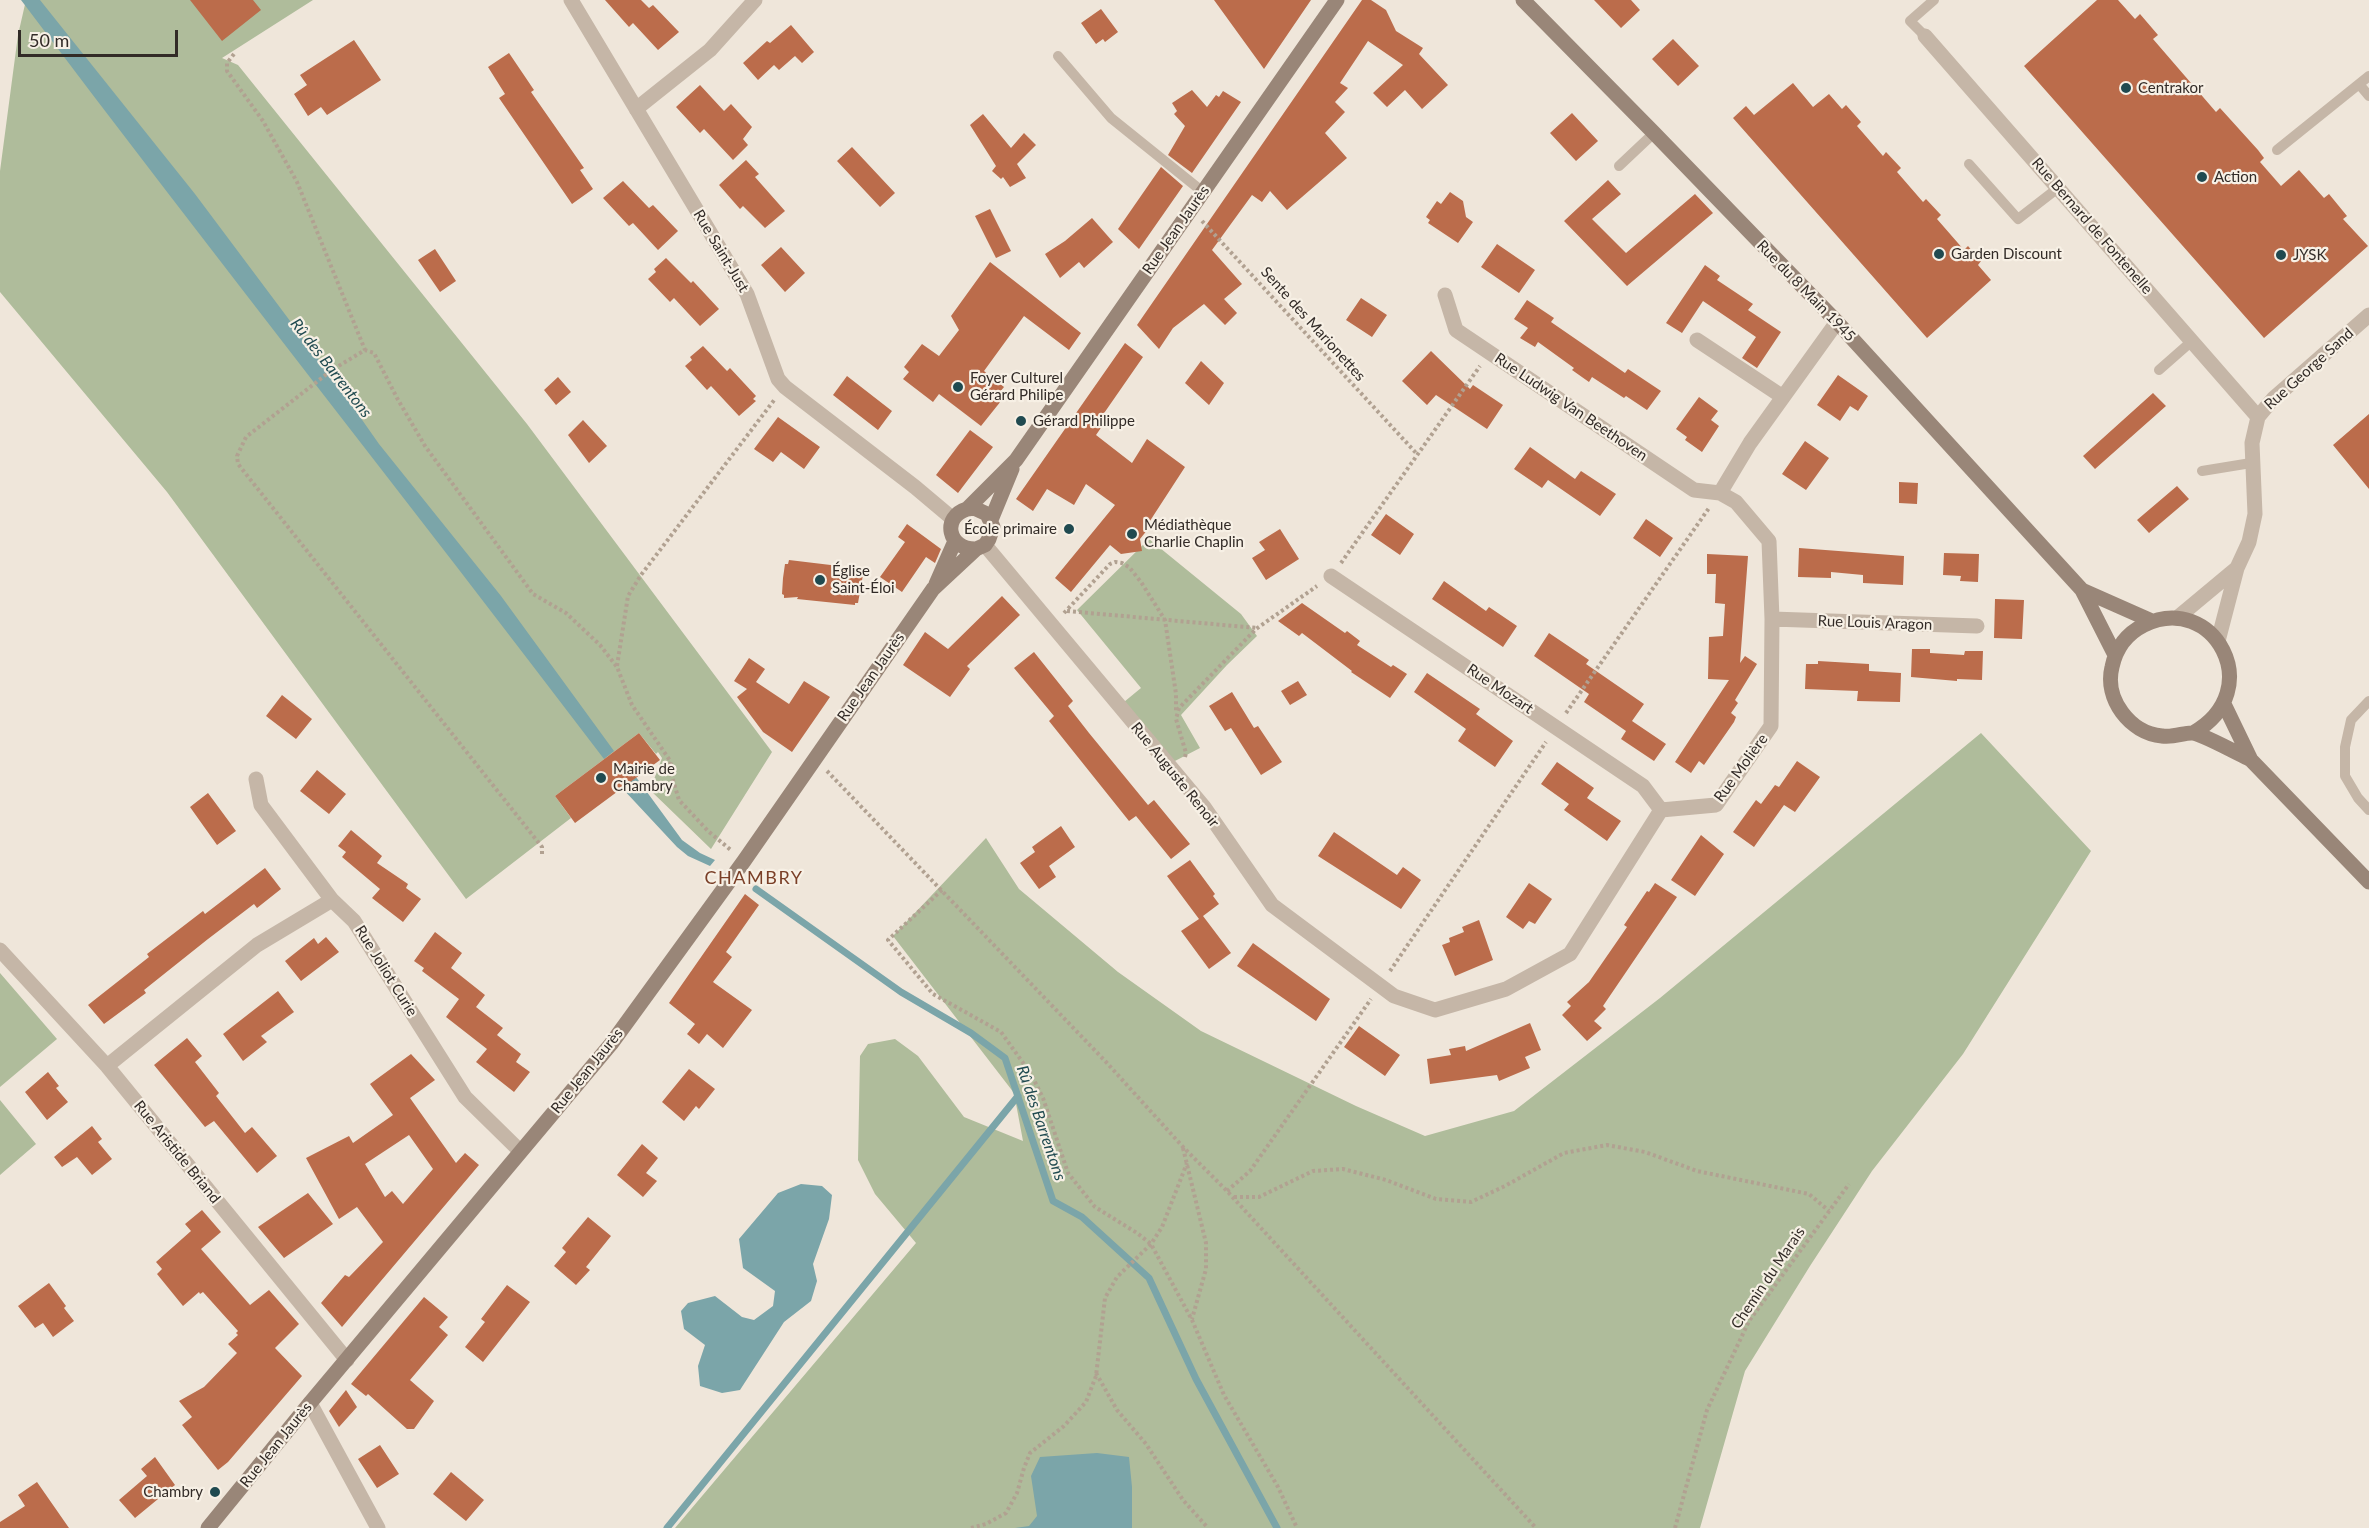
<!DOCTYPE html>
<html>
<head>
<meta charset="utf-8">
<style>
  body { margin:0 }
  #map { position:relative; width:2369px; height:1528px; overflow:hidden; background:#efe6da; font-family:Lato,sans-serif }
  canvas { display:block }
  .scale { position:absolute; left:18px; top:30px; width:160px; height:27px; box-sizing:border-box; border:3px solid #322b27; border-top:0; padding-left:8px; font-size:18px; line-height:21px; white-space:nowrap; color:#322b27; -webkit-text-stroke:4px #f7f0e5; paint-order:stroke }
</style>
</head>
<body>
<div id="map">
<canvas width="2369" height="1528"></canvas>
<div class="scale">50 m</div>
</div>
<script>
const context = document.querySelector('canvas').getContext('2d');
context.lineJoin = 'round';
function fillPath(path, color) {
  context.fillStyle = color;
  context.fill(path, 'evenodd');
}
function stroke(path, color, width, dash) {
  context.strokeStyle = color;
  context.lineWidth = width;
  context.lineCap = dash ? 'butt' : 'round';
  context.setLineDash(dash || []);
  context.stroke(path);
}
function label(font, color, halo, rows, align = 'center') {
  context.font = font + ' Lato,sans-serif';
  context.lineWidth = 4.5;
  context.setLineDash([]);
  context.textBaseline = 'middle';
  context.strokeStyle = halo;
  context.fillStyle = color;
  for (const [text, x, y, turn = 0] of rows) {
    context.save();
    context.translate(x, y);
    context.rotate((+turn || 0) * Math.PI / 180);
    context.textAlign = isNaN(turn) ? turn : align;
    if (halo) context.strokeText(text, 0, 0);
    context.fillText(text, 0, 0);
    context.restore();
  }
}
fillPath(new Path2D(`
  M26,0H313L222,58L238,65L527,424L772,752L711,849L650,790L662,758L658,752L656,754L639,733L555,796L571,818L466,899L167,492L0,292V171L18,35Z
  M1149,539L1241,614L1257,636L1227,665L1181,715L1200,748L1173,762L1124,702L1141,688L1077,610Z
  M1981,733L2091,851L1963,1054L1872,1171L1810,1266L1745,1371L1700,1528H675L916,1243L875,1194L858,1160L860,1056L868,1044L895,1039L918,1056L964,1117L1023,1141L1014,1093L893,936L986,838L1019,889L1118,972L1201,1031L1356,1106L1425,1136L1514,1111L1660,998Z
  M0,973L57,1039L0,1087Z
  M0,1100L36,1144L0,1175Z`), '#afbc9b');
fillPath(new Path2D(`
  M21,0H40L195,194L332,377L379,444L501,596L614,751L604,759C411,505 213,255 21,0Z
  M636,777L682,840L700,853L715,860L710,866L688,856L677,847L622,788Z
  M801,1184L822,1186L832,1195L829,1219L813,1264L817,1281L811,1301L784,1322L740,1390L722,1393L700,1386L698,1366L705,1345L684,1329L681,1311L688,1303L715,1296L742,1317L754,1320L773,1306L775,1291L743,1268L739,1239L778,1193Z
  M1097,1453L1129,1457L1132,1487V1528H1015L1029,1526L1037,1516L1031,1476L1040,1457Z`), '#7ba5a9');
stroke(new Path2D(`
  M756,889L901,992L971,1033L1005,1058L1053,1201L1082,1217L1149,1278L1196,1379L1277,1528
  M667,1528L1018,1096`), '#7ba5a9', 7);
fillPath(new Path2D(`
  M190,0H253L261,10L222,41Z
  M605,0H641L649,8L653,5L679,32L658,50L633,23L629,27Z
  M1214,0H1311L1264,69Z
  M1362,0H1371L1386,10L1396,31L1423,48L1419,54L1448,85L1422,109L1405,90L1387,107L1373,93L1403,65L1368,41L1340,83L1348,88L1335,102L1345,112L1325,133L1347,158L1287,210L1270,191L1262,202L1252,195L1212,250L1242,284L1224,299L1237,313L1225,325L1204,304L1173,328L1159,349L1137,325Z
  M1594,0H1631L1640,10L1621,28Z
  M2097,0H2118L2135,19L2140,14L2158,35L2153,39L2216,112L2220,108L2258,150L2264,158L2260,162L2281,186L2299,170L2324,198L2329,194L2347,216L2343,219L2368,246L2264,338L2024,66Z
  M1101,9L1118,32L1105,42L1103,39L1096,44L1081,23Z
  M791,25L814,52L802,63L795,56L779,70L774,65L758,80L743,63L767,41L770,43Z
  M1673,39L1699,66L1678,86L1652,59Z
  M354,40L381,80L327,115L321,107L308,116L294,94L307,85L300,75Z
  M509,53L534,90L531,92L584,168L580,170L593,189L572,204L499,98L505,94L488,67Z
  M1793,83L1813,107L1829,94L1842,109L1846,105L1861,122L1857,126L1883,156L1886,152L1901,168L1897,172L1923,202L1926,199L1941,215L1937,219L1964,250L1968,246L1981,261L1978,265L1991,280L1927,338L1733,118L1746,106L1754,115Z
  M700,85L724,111L731,104L752,127L743,139L748,145L733,160L704,129L700,133L676,107Z
  M1192,90L1207,107L1216,95L1219,97L1223,91L1241,102L1192,173L1168,155L1185,126L1174,114L1177,111L1172,103Z
  M1572,113L1598,141L1576,161L1550,133Z
  M983,114L1011,148L1024,133L1036,145L1017,164L1026,178L1010,187L1003,177L1001,179L992,171L996,166L970,125Z
  M852,147L895,193L880,207L837,161Z
  M746,160L759,174L755,177L785,211L765,228L743,206L740,209L719,185Z
  M1161,167L1183,186L1139,249L1118,229Z
  M1608,180L1621,194L1592,219L1626,253L1695,194L1713,213L1627,286L1564,221Z
  M623,181L649,208L653,205L678,231L658,250L633,223L629,226L603,198Z
  M1450,192L1463,201L1466,217L1473,222L1458,243L1428,223L1430,220L1426,217L1437,201L1441,204Z
  M990,209L1011,251L996,258L975,216Z
  M1092,218L1113,242L1084,268L1079,262L1060,278L1045,254L1065,241Z
  M1497,244L1535,270L1519,293L1481,267Z
  M781,247L805,273L785,292L761,265Z
  M435,249L456,281L440,292L418,260Z
  M666,258L691,283L693,281L719,309L700,326L674,298L670,302L648,279L656,272L654,269Z
  M990,262L1081,333L1069,350L1024,316L984,371L1004,387L996,397L1001,401L981,426L939,394L933,402L903,379L909,372L904,367L922,344L939,356L959,330L951,316Z
  M1705,265L1720,276L1717,280L1753,304L1748,310L1781,332L1757,368L1742,358L1756,337L1703,301L1682,333L1666,323Z
  M1361,298L1387,315L1372,337L1346,320Z
  M1527,300L1554,318L1551,322L1625,373L1628,369L1661,391L1647,410L1626,396L1624,398L1592,377L1589,382L1572,370L1574,368L1538,342L1535,347L1520,338L1528,328L1514,319Z
  M1125,343L1143,357L1100,419L1105,422L1096,435L1132,463L1147,439L1185,467L1146,527L1148,529L1140,539L1142,551L1121,554L1110,545L1071,592L1055,578L1115,505L1086,484L1074,505L1047,489L1033,511L1016,499Z
  M703,346L727,371L730,368L756,396L753,399L756,401L739,416L711,386L707,390L685,366L692,360L690,357Z
  M1431,351L1470,389L1473,385L1503,405L1487,429L1436,395L1427,405L1402,381Z
  M1201,361L1224,383L1209,405L1185,383Z
  M1838,375L1868,396L1858,411L1850,406L1840,421L1817,405Z
  M847,376L892,411L878,430L833,395Z
  M558,377L571,392L556,405L544,390Z
  M2153,393L2166,406L2095,469L2083,456Z
  M1699,397L1718,411L1711,420L1719,426L1702,452L1685,440L1687,437L1676,429Z
  M2369,414V489L2333,445Z
  M778,417L820,447L804,469L781,452L773,462L754,449Z
  M583,420L607,446L589,463L568,435Z
  M970,430L993,447L958,493L936,475Z
  M1805,441L1829,458L1806,490L1782,474Z
  M1530,447L1575,479L1581,471L1616,494L1600,516L1548,480L1542,488L1514,469Z
  M1899,482L1918,483L1917,504L1899,503Z
  M2177,486L2189,499L2149,533L2137,520Z
  M1386,514L1414,534L1400,555L1371,535Z
  M1646,519L1673,538L1660,557L1633,538Z
  M907,524L941,549L935,563L926,557L902,592L880,577L905,542L898,537Z
  M1280,529L1299,559L1266,580L1252,558L1265,550L1259,542Z
  M1799,548L1904,556L1903,585L1863,583V575L1831,572V578L1798,577Z
  M1944,553L1979,554L1978,582L1960,581L1961,576L1943,575Z
  M1707,554L1748,556L1740,663L1745,656L1757,664L1735,700L1738,703L1731,713L1736,717L1734,722L1704,765L1699,761L1691,773L1675,762L1729,680L1708,679L1709,637L1723,636L1725,604L1715,603L1716,574H1707Z
  M789,560L864,569L858,603H855V605L797,599L798,597L784,598V595L782,594L783,578L785,564H788Z
  M1444,581L1486,611L1489,607L1517,626L1503,647L1432,599Z
  M1002,596L1020,615L967,666L970,669L950,697L903,665L925,632L948,649Z
  M1995,599L2024,600L2022,639L1994,638Z
  M1302,603L1345,633L1347,631L1360,641L1357,645L1391,667L1393,665L1407,674L1390,698L1351,672L1352,671L1302,633L1299,636L1278,621Z
  M1549,633L1589,660L1586,664L1644,704L1632,721L1666,744L1654,761L1621,739L1626,731L1584,702L1589,694L1534,656Z
  M1912,649H1930V653L1964,655L1965,651H1983L1982,680L1957,679V681L1911,677Z
  M1034,652L1073,701L1068,706L1089,733L1148,805L1154,800L1190,844L1171,859L1136,816L1129,821L1049,721L1054,716L1014,668Z
  M749,658L765,669L756,682L789,704L804,681L830,697L792,752L763,732L737,697L747,689L734,681Z
  M1818,661L1869,664V671L1901,673L1900,702L1857,701L1858,691L1805,689L1806,664H1818Z
  M1427,673L1480,709L1476,714L1513,741L1495,767L1458,741L1466,729L1414,692Z
  M1298,681L1307,695L1290,705L1281,691Z
  M1232,692L1254,728L1258,726L1282,762L1261,775L1231,728L1225,731L1209,706Z
  M282,695L312,719L296,739L266,716Z
  M639,733L660,760L575,823L555,796Z
  M1797,761L1820,777L1795,812L1784,805L1754,847L1733,832L1756,800L1761,804L1775,785L1779,787Z
  M1557,762L1594,788L1587,798L1621,821L1607,841L1564,810L1569,804L1541,784Z
  M317,770L346,794L329,814L300,791Z
  M208,793L236,831L217,845L190,807Z
  M1061,826L1075,847L1049,866L1056,877L1039,889L1020,863L1035,852L1032,847Z
  M351,830L382,856L377,863L408,884L406,888L421,899L403,922L372,898L380,889L342,857L346,852L338,846Z
  M1334,832L1397,875L1403,867L1421,880L1401,909L1318,856Z
  M1701,835L1724,854L1695,896L1671,880Z
  M1190,860L1215,894L1213,896L1219,904L1203,916L1231,953L1209,969L1181,931L1199,919L1167,876Z
  M265,868L281,889L257,908L254,904L208,939L144,990L146,993L104,1024L88,1005L149,957L147,954L203,911L205,914Z
  M1529,883L1552,899L1535,924L1529,921L1523,929L1506,917Z
  M1655,883L1677,897L1603,1006L1606,1009L1594,1021L1602,1028L1587,1041L1562,1015L1571,1006L1567,1002L1589,982L1627,927L1624,925L1647,891L1649,892Z
  M745,894L759,905L726,952L732,957L713,982L752,1010L723,1048L707,1034L699,1044L687,1034L695,1024L669,1003Z
  M1479,920L1493,960L1455,976L1442,945L1450,942L1449,938L1464,932L1462,927Z
  M435,932L462,953L451,968L485,995L476,1007L503,1028L497,1035L521,1054L516,1062L530,1072L514,1092L476,1062L487,1049L446,1017L459,999L422,971L424,968L414,961Z
  M326,937L339,952L301,981L285,961L314,938L318,944Z
  M1253,943L1330,999L1316,1021L1237,966Z
  M278,991L294,1012L261,1036L267,1042L243,1061L223,1034Z
  M1530,1023L1541,1050L1525,1057L1530,1068L1499,1081L1497,1075L1430,1084L1427,1059L1451,1055L1449,1049L1465,1046L1466,1051Z
  M1359,1026L1400,1055L1385,1076L1344,1047Z
  M187,1038L202,1056L195,1062L219,1093L216,1096L245,1133L252,1127L277,1156L257,1173L214,1121L205,1127L154,1065Z
  M411,1054L435,1080L410,1098L456,1163L465,1153L479,1165L342,1327L321,1303L345,1275L349,1277L383,1242L357,1207L339,1219L306,1158L349,1136L353,1143L393,1115L370,1084ZM409,1135L433,1169L403,1204L392,1191L385,1197L365,1164Z
  M689,1069L715,1089L699,1109L696,1106L684,1121L662,1102Z
  M48,1072L59,1086L56,1088L68,1102L47,1120L25,1092Z
  M92,1126L102,1139L98,1142L112,1159L92,1175L77,1157L62,1167L54,1157Z
  M642,1144L658,1158L646,1173L657,1181L643,1197L617,1175Z
  M308,1193L333,1224L284,1258L258,1227Z
  M202,1210L221,1232L201,1249L250,1305L269,1290L299,1324L275,1348L302,1376L228,1462L218,1470L182,1425L192,1417L179,1401L204,1387L237,1353L228,1344L238,1335L236,1333L238,1331L203,1292L200,1294L199,1292L183,1306L157,1274L162,1269L156,1262L191,1231L185,1224Z
  M588,1217L611,1236L586,1267L590,1270L576,1285L554,1266L566,1252L562,1248Z
  M49,1283L66,1306L64,1308L74,1321L53,1337L43,1323L35,1328L18,1306Z
  M507,1285L530,1302L483,1362L465,1347L485,1322L481,1319Z
  M424,1297L448,1317L439,1327L448,1335L410,1380L434,1401L414,1429H407L368,1394L366,1396L351,1384Z
  M346,1390L357,1407L339,1427L329,1411Z
  M380,1445L399,1474L377,1488L358,1459Z
  M155,1457L175,1485L135,1518L119,1500L147,1476L141,1469Z
  M451,1472L484,1500L466,1521L433,1494Z
  M37,1482L69,1528H0V1522L25,1506L18,1495Z`), '#bb6c4b');
stroke(new Path2D(`
  M234,54L227,63V71L263,121L297,182L365,350
  M1202,221L1417,454
  M1341,563L1480,366
  M1067,611L1257,628
  M1064,613L1110,564L1115,562L1122,563L1129,567L1141,582L1165,620L1176,694V712
  M617,666L628,596L641,575L775,399
  M1566,713L1709,508
  M1185,757L1186,753L1176,719L1179,708L1256,629L1317,586
  M827,771L1107,1063L1183,1147L1227,1191L1536,1528
  M542,854V847L238,464L237,456L246,437L332,370L365,350L374,353L397,398L425,446L533,594L566,613L600,645L617,667L632,705L671,762L669,767L679,800L708,831L732,851
  M942,890L888,940L933,994L1001,1032L1031,1074L1043,1098L1068,1173L1095,1207L1137,1233L1151,1244L1192,1320L1224,1395L1278,1487L1297,1528
  M1390,971L1546,742
  M1183,1148L1206,1243V1269L1192,1319
  M1227,1191L1250,1171L1371,999
  M1234,1197H1259L1313,1171L1343,1169L1386,1180L1436,1199L1471,1202L1505,1186L1564,1153L1607,1145L1645,1152L1697,1171L1809,1194L1829,1211
  M1096,1373L1117,1410L1146,1444L1183,1500L1208,1528
  M971,1528L986,1524L1006,1513L1017,1493L1024,1468L1030,1453L1064,1426L1086,1402L1096,1376L1105,1298L1117,1277L1151,1244L1162,1227L1187,1163
  M1675,1528L1707,1410L1749,1321L1849,1184`), '#b1a191', 4, [3, 3]);
stroke(new Path2D(`
  M1925,36L1910,21L1934,0
  M1058,56L1111,118L1203,192
  M2359,84L2369,96
  M2277,150L2369,76
  M1969,164L2018,219L2058,188
  M1619,166L1654,133
  M2159,370L2192,341
  M2202,471L2251,463
  M2369,701L2351,720L2345,747V776L2358,798L2369,810`), '#c5b6a7', 10);
stroke(new Path2D(`
  M571,0L747,294L778,379L785,387L915,487L953,519
  M1925,36L2258,417
  M636,109L710,50L755,0
  M1445,295L1456,330L1694,490L1720,493
  M1697,340L1783,397
  M985,545L1204,807L1272,905L1394,996L1435,1010L1506,989L1570,954L1661,810L1716,805L1771,726L1772,619L1769,541L1736,502L1720,493L1750,443L1837,322
  M1331,576L1643,786L1661,810
  M2177,618L2237,568
  M1772,619L1977,626
  M2218,641L2237,568L2249,542L2255,514L2252,443L2258,417L2273,399L2369,315
  M256,779L261,805L332,900
  M0,950L107,1066L347,1360
  M107,1066L257,945L332,900L354,921L465,1097L520,1151
  M310,1403L378,1528`), '#c5b6a7', 15);
stroke(new Path2D(`
  M1523,0L1654,133L1837,322L2082,590L2115,655
  M991,520L1012,469
  M976,549C948,550 941,517 967,509L1016,460L1337,0
  M936,584L955,541
  M2082,590L2152,621
  M2224,704L2251,760L2369,882
  M2193,733C2269,690 2213,591 2144,625C2126,634 2116,648 2112,667C2104,699 2130,733 2162,736C2174,738 2185,732 2193,733C2202,734 2241,755 2251,760
  M208,1528L310,1403L611,1044L744,861L933,589L976,549L985,545L989,539L993,527L987,514L974,508L967,509`), '#998678', 15);
for (const [x, y, r, color] of [
  [2126,88,6,"#204a50"],
  [2202,177,6,"#204a50"],
  [1939,254,6,"#204a50"],
  [2281,255,6,"#204a50"],
  [958,387,6,"#204a50"],
  [1021,421,6,"#204a50"],
  [1069,529,6,"#204a50"],
  [1132,534,6,"#204a50"],
  [820,580,6,"#204a50"],
  [601,778,6,"#204a50"],
  [215,1492,6,"#204a50"]
]) {
  const dot = new Path2D();
  dot.arc(x, y, r, 0, 2 * Math.PI);
  context.fillStyle = color;
  context.fill(dot);
  stroke(dot, '#f7f0e5', 2);
}
label('15px', '#322b27', '#f7f0e5', [
  ["Centrakor",2138,88],
  ["Action",2214,177],
  ["Garden Discount",1951,254],
  ["JYSK",2293,255],
  ["Foyer Culturel",970,378],
  ["Gérard Philipe",970,395],
  ["Gérard Philippe",1033,421],
  ["Médiathèque",1144,525],
  ["Charlie Chaplin",1144,542],
  ["École primaire",1057,529,"right"],
  ["Église",832,571],
  ["Saint-Éloi",832,588],
  ["Mairie de",613,769],
  ["Chambry",613,786],
  ["Chambry",203,1492,"right"]
], 'left');
label('15px', '#322b27', '#f7f0e5', [
  ["Rue Bernard de Fontenelle",2092,226,49],
  ["Rue Jean Jaurès",1176,230,-55],
  ["Rue Saint-Just",721,251,59],
  ["Rue du 8 Main 1945",1806,291,46],
  ["Sente des Marionettes",1313,324,48],
  ["Rue George Sand",2309,369,-42],
  ["Rue Ludwig Van Beethoven",1571,407,34],
  ["Rue Louis Aragon",1875,623,2],
  ["Rue Jean Jaurès",871,677,-55],
  ["Rue Mozart",1500,689,34],
  ["Rue Molière",1741,768,-54],
  ["Rue Auguste Renoir",1175,775,51],
  ["Rue Joliot Curie",386,971,58],
  ["Rue Jean Jaurès",587,1071,-51],
  ["Rue Aristide Briand",177,1152,51],
  ["Chemin du Marais",1768,1278,-56],
  ["Rue Jean Jaurès",276,1445,-51]
]);
label('italic 16px', '#204a50', '#f7f0e5', [
  ["Rû des Barrentons",331,368,52],
  ["Rû des Barrentons",1041,1123,71]
]);
context.letterSpacing = '1.5px';
label('18px', '#7a3f27', '#f7f0e5', [
  ["CHAMBRY",754,878]
]);
context.letterSpacing = '0px';
</script>
</body>
</html>
